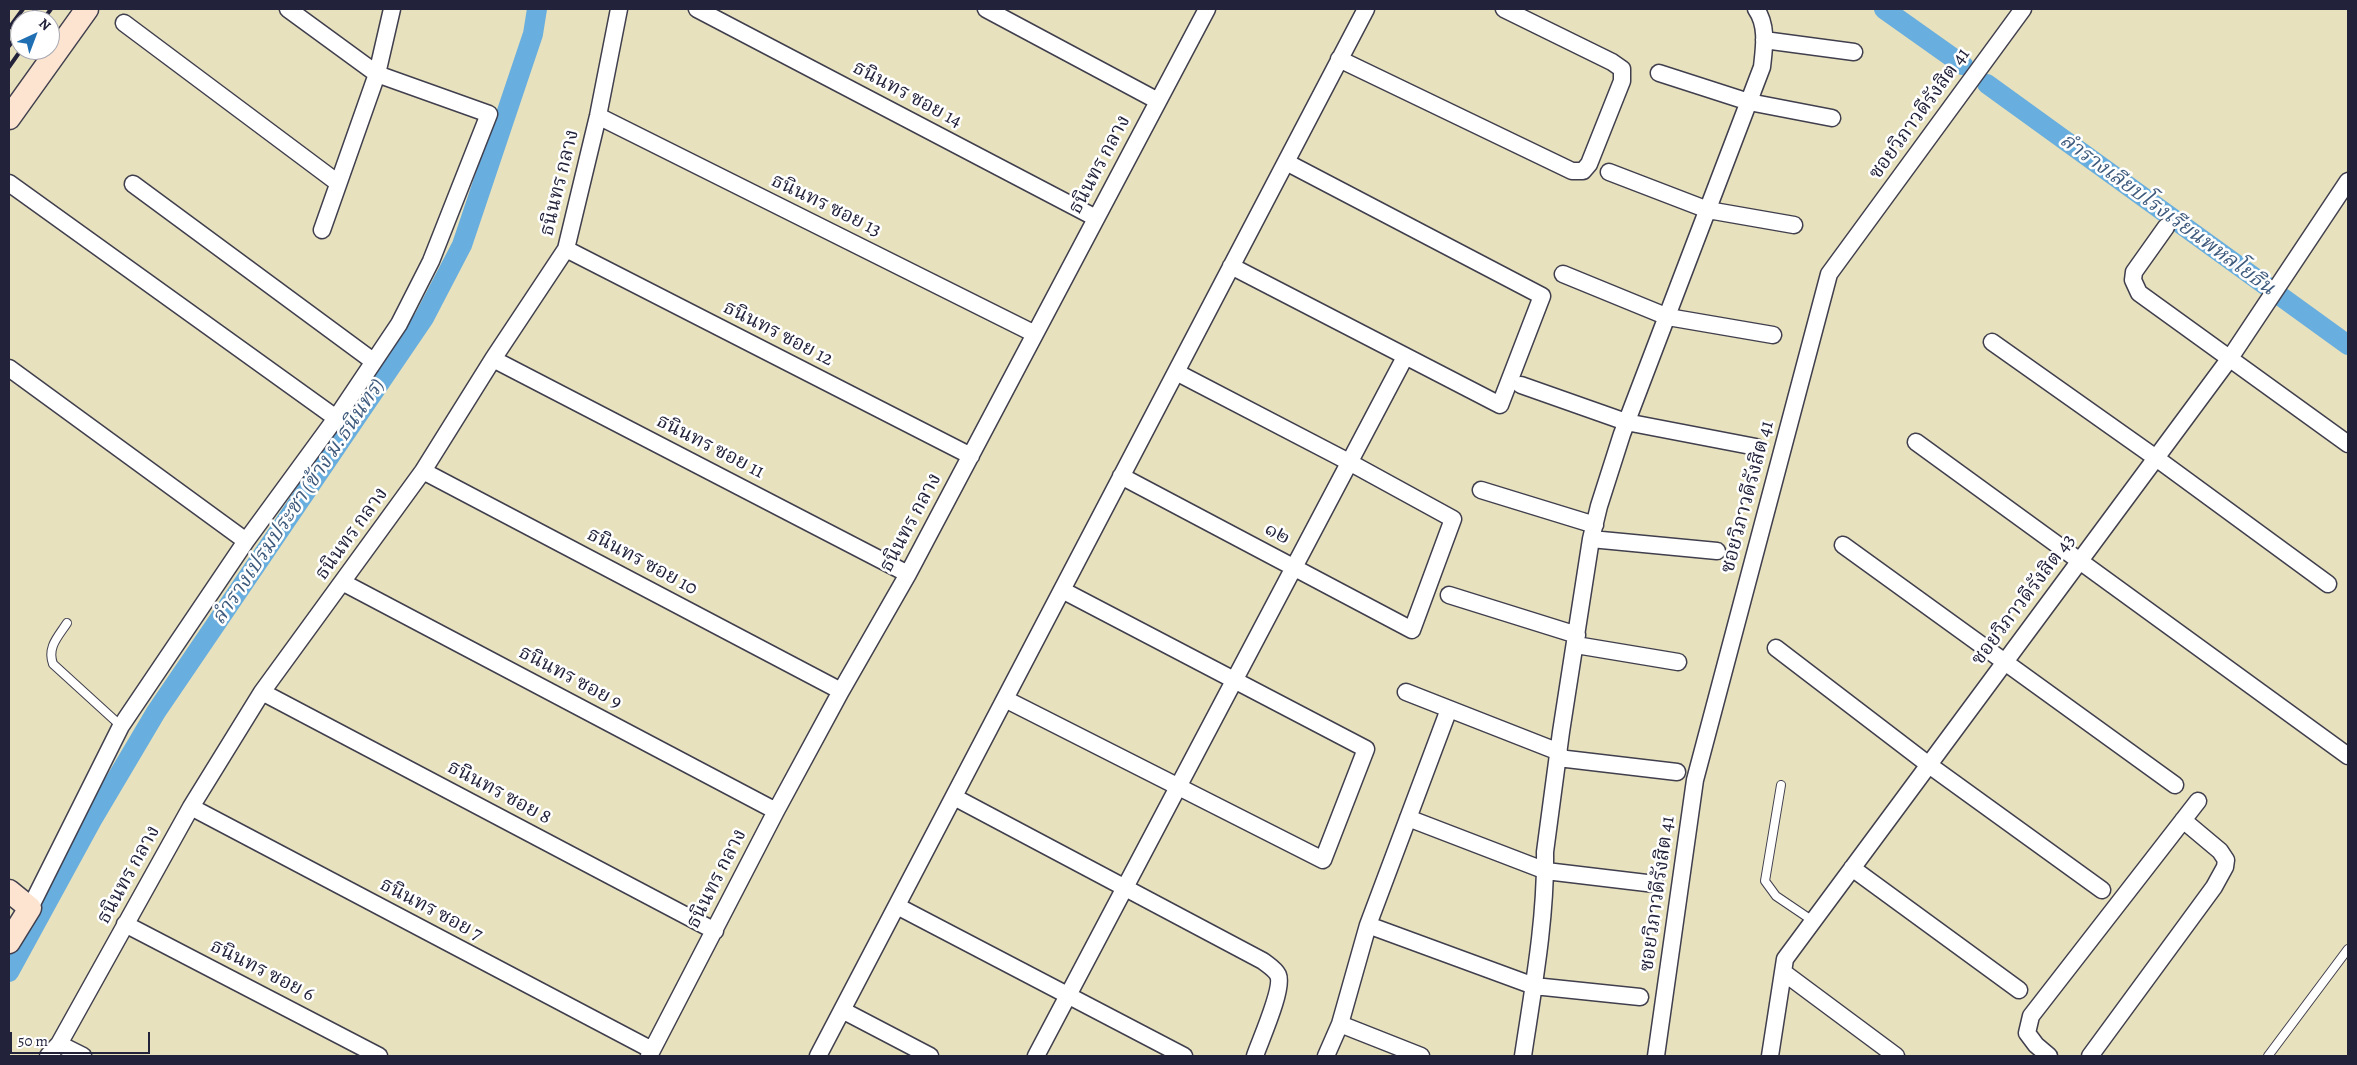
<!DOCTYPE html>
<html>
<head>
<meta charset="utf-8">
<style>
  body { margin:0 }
  #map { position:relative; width:2357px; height:1065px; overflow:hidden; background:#e8e1bd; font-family:Alegreya,serif }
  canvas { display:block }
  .frame { position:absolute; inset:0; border:10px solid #22223b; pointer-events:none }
  .north { position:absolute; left:10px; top:10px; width:50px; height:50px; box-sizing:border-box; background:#fff; border:1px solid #a7a7b1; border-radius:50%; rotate:43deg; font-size:14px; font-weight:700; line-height:20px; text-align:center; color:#22223b }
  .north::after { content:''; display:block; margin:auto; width:18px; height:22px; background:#1f6fb2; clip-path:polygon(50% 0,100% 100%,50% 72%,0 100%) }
  .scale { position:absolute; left:10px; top:1032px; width:140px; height:22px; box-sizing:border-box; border:2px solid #22223b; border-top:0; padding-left:6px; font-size:15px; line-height:18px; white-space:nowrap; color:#22223b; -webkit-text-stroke:4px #fff; paint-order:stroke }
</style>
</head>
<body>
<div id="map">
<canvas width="2357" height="1065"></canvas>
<div class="frame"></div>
<div class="north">N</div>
<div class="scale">50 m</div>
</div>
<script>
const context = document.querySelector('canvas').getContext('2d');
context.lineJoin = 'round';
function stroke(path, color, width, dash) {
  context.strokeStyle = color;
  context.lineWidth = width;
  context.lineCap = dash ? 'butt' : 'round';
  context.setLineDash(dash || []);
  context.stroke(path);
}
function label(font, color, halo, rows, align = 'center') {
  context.font = font + ' Alegreya,"Noto Serif Thai",serif';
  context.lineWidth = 5;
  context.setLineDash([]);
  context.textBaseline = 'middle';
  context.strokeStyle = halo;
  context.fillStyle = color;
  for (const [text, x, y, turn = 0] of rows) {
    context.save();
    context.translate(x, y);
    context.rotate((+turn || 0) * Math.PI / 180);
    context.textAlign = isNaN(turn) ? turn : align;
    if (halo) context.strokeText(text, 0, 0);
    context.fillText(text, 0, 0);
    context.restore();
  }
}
stroke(new Path2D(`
  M1884,9L1963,65
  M1987,84L2348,345
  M9,972L92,820L156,712L424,318L462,245L533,34L537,9`), '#68aede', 20);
const lane = new Path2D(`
  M67,623C58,637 47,647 53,664L121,726
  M1781,785L1765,881L1776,896L1813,921
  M2268,1056L2348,949`);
const street = new Path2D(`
  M697,9L1096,218
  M986,9L1158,101
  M124,23L338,183
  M1764,40L1854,52
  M1339,59L1572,171H1583L1589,164L1622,81V69L1612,62L1504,9
  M1659,73L1749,102L1832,118
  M598,116L1035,334
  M1609,172L1708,210L1794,225
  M9,183L336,418
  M133,184L373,361
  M2166,227L2134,272L2133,280L2139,293L2348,444
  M322,230L377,74L392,9
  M566,249L971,456
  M1231,266L1500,405L1542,296L1286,162
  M1563,274L1668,317L1773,335
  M1992,342L2156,458L2328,584
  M493,359L908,574
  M9,368L246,541
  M1521,385L1626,422L1756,447
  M1916,442L2348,756
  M423,471L841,691
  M1121,476L1412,630L1453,519L1349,462L1176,372
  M1481,490L1595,525
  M1591,539L1717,551
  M1843,545L2175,785
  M344,583L776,811
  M1449,595L1577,635
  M1576,645L1678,662
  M1776,648L1929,765L2102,890
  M262,692L715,931
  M1406,692L1559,752
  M1005,699L1323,860L1366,749L1062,590
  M1558,758L1677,772
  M954,797L1263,961C1268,965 1275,969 1278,975C1284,988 1260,1041 1255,1056
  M191,807L652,1050
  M1408,818L1546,871L1655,884
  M1852,868L2019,990
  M897,906L1184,1056
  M30,908L121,726L246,541L336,418L399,324L431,261L489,114L377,74L288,9
  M125,924L379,1056
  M1368,925L1534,986L1640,997
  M1783,972L1896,1056
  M842,1010L930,1056
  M1340,1024L1421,1056
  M59,1044L83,1056
  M48,1056L59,1044L191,807L262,692L423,471L493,359L566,249L598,116L619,9
  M649,1056L776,811L841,691L908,574L1207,9
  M818,1056L1366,9
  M1036,1056L1405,357
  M1326,1056L1340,1024L1368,925L1449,709
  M1523,1056C1533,989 1546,920 1545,852L1561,732L1591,539L1599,506L1622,434L1762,67C1764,48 1768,26 1756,9
  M1656,1056L1695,780L1829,274L2023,9
  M1770,1056L1785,959L2230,358L2348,181
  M2049,1056L2036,1045L2027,1033L2031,1016L2198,801
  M2090,1056L2214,887L2225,867L2226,860L2220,851L2183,820`);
const secondary = new Path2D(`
  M9,118L87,9
  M9,891L30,908L9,942`);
stroke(lane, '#403f4e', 10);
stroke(street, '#403f4e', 19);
stroke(secondary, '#403f4e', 25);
stroke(lane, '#fff', 8);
stroke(street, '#fff', 16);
stroke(secondary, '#fde4d1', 22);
stroke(new Path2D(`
  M28,20L36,9
  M43,20L51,9
  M9,28L23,9
  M9,46L20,31
  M9,67L21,50`), '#22223b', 4);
label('20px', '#22223b', '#fff', [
  ["ธนินทร ซอย 14",907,95,28],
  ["ซอยวิภาวดีรังสิต 41",1920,114,-54],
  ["ธนินทร กลาง",1100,165,-62],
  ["ธนินทร กลาง",560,183,-76],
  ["ธนินทร ซอย 13",826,206,26],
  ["ธนินทร ซอย 12",778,334,27],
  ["ธนินทร ซอย 11",710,447,27],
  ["ซอยวิภาวดีรังสิต 41",1748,497,-75],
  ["ธนินทร กลาง",911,523,-62],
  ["ธนินทร กลาง",352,534,-54],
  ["๑๒",1277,534,28],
  ["ธนินทร ซอย 10",642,562,28],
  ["ซอยวิภาวดีรังสิต 43",2024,600,-53],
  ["ธนินทร ซอย 9",570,678,28],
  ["ธนินทร ซอย 8",499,793,28],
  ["ธนินทร กลาง",129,875,-61],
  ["ธนินทร กลาง",717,879,-63],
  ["ซอยวิภาวดีรังสิต 41",1658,894,-82],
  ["ธนินทร ซอย 7",431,910,28],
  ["ธนินทร ซอย 6",262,971,27]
]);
label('italic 21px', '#3e5a7c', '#fff', [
  ["ลำรางเลียบโรงเรียนพหลโยธิน",2167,215,36],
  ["ลำรางเปรมประชา (ข้าง ม.ธนินทร)",299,502,-56]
]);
</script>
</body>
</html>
